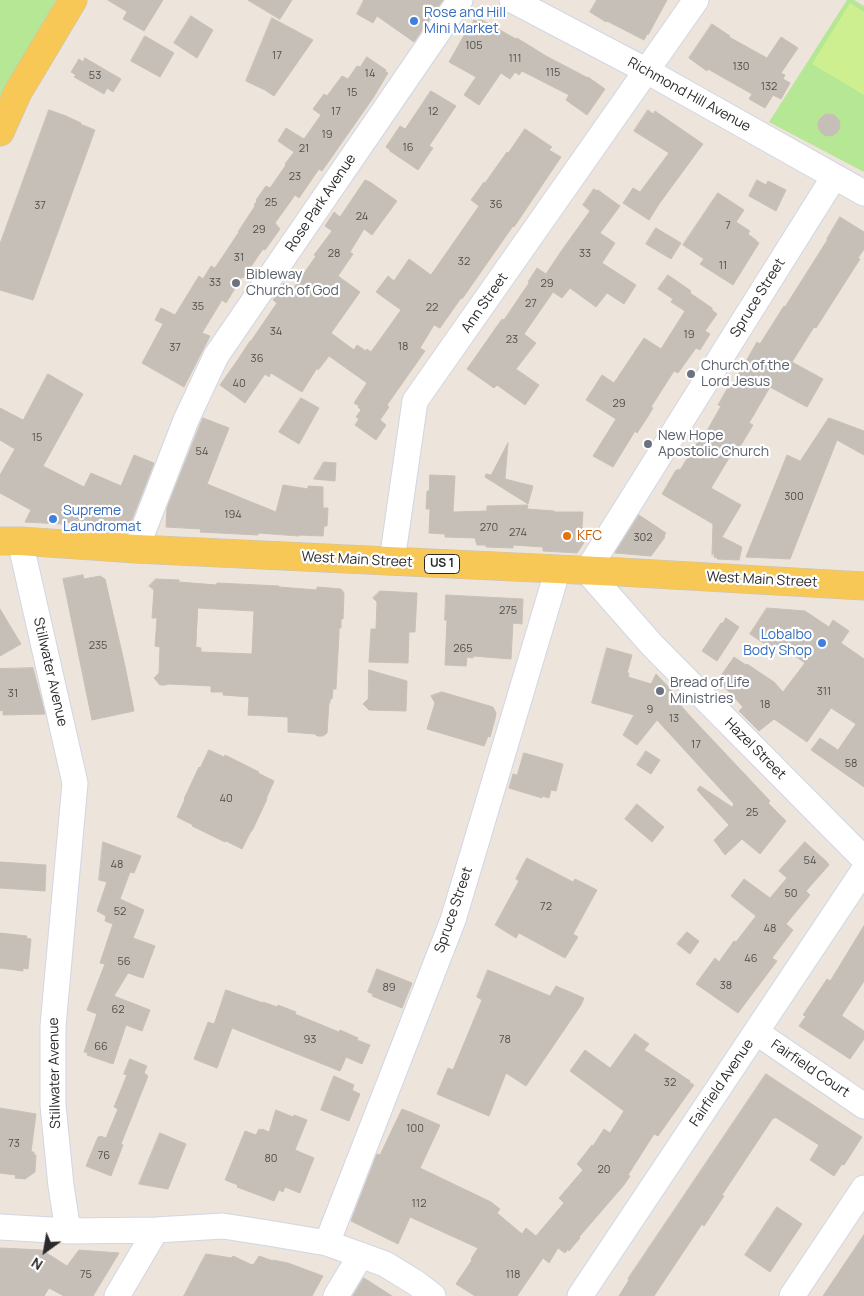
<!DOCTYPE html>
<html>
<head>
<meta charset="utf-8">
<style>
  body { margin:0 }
  #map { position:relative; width:864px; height:1296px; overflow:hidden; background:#ede4dc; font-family:Manrope,sans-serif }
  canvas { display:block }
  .north { position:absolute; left:20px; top:1226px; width:50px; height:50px; -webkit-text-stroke:4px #fff; paint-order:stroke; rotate:212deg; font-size:14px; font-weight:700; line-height:20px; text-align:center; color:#2a2a2a }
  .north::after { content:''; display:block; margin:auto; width:18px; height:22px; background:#2a2a2a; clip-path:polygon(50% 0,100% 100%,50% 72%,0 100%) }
</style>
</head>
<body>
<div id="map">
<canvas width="864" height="1296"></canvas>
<div class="north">N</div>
</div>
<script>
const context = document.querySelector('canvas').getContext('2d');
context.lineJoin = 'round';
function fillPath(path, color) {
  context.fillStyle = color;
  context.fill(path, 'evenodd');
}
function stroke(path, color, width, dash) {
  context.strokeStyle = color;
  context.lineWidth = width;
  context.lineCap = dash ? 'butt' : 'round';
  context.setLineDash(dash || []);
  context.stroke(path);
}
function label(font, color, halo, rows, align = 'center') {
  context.font = font + ' Manrope,sans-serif';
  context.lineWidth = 4.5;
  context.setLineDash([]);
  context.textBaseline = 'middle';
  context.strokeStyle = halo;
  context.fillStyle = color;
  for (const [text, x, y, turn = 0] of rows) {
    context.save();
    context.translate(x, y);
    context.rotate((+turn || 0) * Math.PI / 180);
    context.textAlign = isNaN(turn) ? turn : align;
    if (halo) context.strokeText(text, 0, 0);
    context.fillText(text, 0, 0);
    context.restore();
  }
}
fillPath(new Path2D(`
  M0,0H56L8,83L0,101Z
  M847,0H854L864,6V172L769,122Z`), '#b6e795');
fillPath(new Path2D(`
  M850,3L864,12V95L812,64Z`), '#cdef90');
const building = new Path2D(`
  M108,0H163L144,31L123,19L127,12Z
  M248,0H292L280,19Z
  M364,0H443L414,42L377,16L373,23L357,14Z
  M597,0H667L648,35L647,34L644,40L607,21L606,22L590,12Z
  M191,16L213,30L197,58L174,43Z
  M272,18L313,40L274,96L265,90L246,81Z
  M480,19L516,39L517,38L546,56L588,78V77L605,89L587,115L566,100L569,95L522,71L519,75L515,72L510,79L501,73L479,105L464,95L476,77L449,62L466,32L469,30L474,20L478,22Z
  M712,24L730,36L729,37L767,58L781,37L798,48L781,73L785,75L783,79L790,83L781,99L773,95L765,108L749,99L752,94L708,69L707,71L689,58Z
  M145,36L174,53L160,77L131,61Z
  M367,57L386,70L385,71L388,73L373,98L322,171L319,169L299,198L295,195L275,223L280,229L265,250L263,249L243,278L242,277L226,303L222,300L202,333L210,336L184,387L142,363L163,324L155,320L161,308L175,315L199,276L203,279L211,266L215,268L239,232H238L255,206L254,205L257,201L256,200L266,186L270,188L286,165L285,164L294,152L278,141L286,128L304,139L321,115L313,109L324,94L327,96L342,76L348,79L357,66L360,67Z
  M85,58L121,79L113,92L107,88L104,94L74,77L76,75L71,72L79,59L83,62Z
  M431,91L456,106L429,146L433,148L418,170L390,151V150L386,147L400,126L405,129Z
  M49,110L66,116L81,123L80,124L95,130L33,300L0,290V244Z
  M648,110L653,114L655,111L703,144L659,204L649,220L623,203L633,188L640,192L669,153L634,131Z
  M818 125a11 11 0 1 1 22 0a11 11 0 1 1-22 0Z
  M525,129L552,147L549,150L561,157L514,227L513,226L462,299L461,298L440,328L434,325L420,348L425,351L387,405L389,407L380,420L386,425L376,440L355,425L359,419L356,417L361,410L358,407L359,406L354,403L367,383L329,356L318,370L317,368L302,392L271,373L269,377L265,374L245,403L220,385L239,358L250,341H251L277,303L273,300L284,283L293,289L316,256L314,255L332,231L325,226L334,212L340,217L365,180L370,182L397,201L372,235L364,229L350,252L353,254L338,276L360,292L331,333L354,350L357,345L366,351L367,349L371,352L401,310L376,292L388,276L394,281L409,259L431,275L479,206L471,200L484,182L485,183L507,152L508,153Z
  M757,180L766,185L768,181L786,190L776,211L749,196Z
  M594,189L597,191L598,190L620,206L600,233L615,243L602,263L636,285L624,304L607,293L596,307L570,288L562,298L553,292L524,334L536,343L516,369L539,385L525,405L497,385L494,388L467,369L502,319L504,320L529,283L528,282L537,268L546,274L562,250L590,211L583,205Z
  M718,193L744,210L736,222L750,231L748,234L756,240V241L759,243L733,285L700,264L704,259L683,245Z
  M840,217L864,232V249L858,258L860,259L816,328L814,327L792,362L823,379L807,407L770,387L749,423L753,425L735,455L732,453L711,488L741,505L722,537L742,547L739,560L717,559L718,558L714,557V551L712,555L713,524L662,494L676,470L677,471L678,469L680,470L702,435L704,436L721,406L718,405L731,382L733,384L757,342L760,344L784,306L785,307L828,239H827Z
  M656,228L681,243L671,259L646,244Z
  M668,275L691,291L690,293L712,308V310L717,314L705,331L710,334L700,350L696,348L678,373L674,371L651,407L653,408L647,418L637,433L635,431L613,467L593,456L616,419L586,400L602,375L614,383L644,338L661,349L685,311L671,302L673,299L658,289Z
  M48,374L83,394L43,466L84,487L91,473L121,486L134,455L154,463L129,527L63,522V524L25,522L31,510L0,493V475L15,449L0,440V408L23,420Z
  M301,398L319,408L299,444L279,432Z
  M203,418L229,428L207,484L276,512L283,485L308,489V486L323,487V508H328L327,526H324L323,536L299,535V536L258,533V535L200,532L201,529L166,527L167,508Z
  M829,418L864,431V455L837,440L790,559L746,557L787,455L800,461Z
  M508,443L505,479L533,486L528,504L485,477L486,474L491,475Z
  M324,462L336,463L335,481L314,479Z
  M430,475L455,476L453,512L487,511V506L528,505L527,509L554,511V512H583L582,527L590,534L577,553L543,551V547L513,545V548L486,547V545H477L475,538L445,537V534L429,533L430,509H426L427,491H429Z
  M639,515L666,533L664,536L665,537L651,556L615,553Z
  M83,575L84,579L100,576L105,579L125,666L134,711L92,720L63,579Z
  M156,579L179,580V582L217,585V583L279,586V587L317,590V587L341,589L344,593L343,619H341V628H339V633L336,689H333L332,699H330V703H329L327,733L323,736H317L315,734L288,732V717L248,715L249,697L223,695V692H211V686L168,684L166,685H160L154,678L159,673L160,647L155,646L157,618H152L154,590L149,586ZM198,608L254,611L252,654L201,652V648L196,647Z
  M380,591L417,593L415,632H409L408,663L369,662L371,629H376L377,602L373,598Z
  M446,595L523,599L522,624L513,623L511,659L473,656V658L467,657L466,666L445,665L447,620H445Z
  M767,608L805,611L829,627L833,620L849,631L841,643L864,659V787L811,750L820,738L838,750L856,724L831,708L807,742L774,719L759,731L739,711L743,707L718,680L734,657L746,665L747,664L774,682L783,692L805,663L778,644L774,650L750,634Z
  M0,609L21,644L0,656Z
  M726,618L739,627L717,661L702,651L721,623H723Z
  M607,648L632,655L627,673H629L628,677L651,684L656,674L677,696L675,699L691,717L770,801L768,803L786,821L760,854L742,839L725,855L714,840L729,825L697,790L700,786L732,807L734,804L657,720L637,745L623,735L634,715L592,703Z
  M33,668L45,714L3,715V710L0,711V669Z
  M369,670L407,681L406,711L369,710L363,704L368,699Z
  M442,692L493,707L496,713L495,719L490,737L488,736L484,746L427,729L435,703L431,696Z
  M209,750L224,757L225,755L259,772L258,773L274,781L266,799H267L252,831H251L242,849L226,841L225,842L192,826L193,825L177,817L185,799H184L199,767L200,768Z
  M646,751L660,760L651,774L637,765Z
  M524,753L563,764L556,791L551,790L549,798L542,796V798L509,788L513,774L517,775Z
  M637,804L664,827L652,842L625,819Z
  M103,842L141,856L134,873L130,872L120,899L144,910L133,938L155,946L143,978L128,973L114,996L150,1010L142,1031L126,1025L113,1064L87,1055L88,1053L84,1052L97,1014L87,1010L105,964L100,963L113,924L105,921L106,916L97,911L107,882L99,880Z
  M805,842L827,862L829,865L806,891L810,895L786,924L793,930L772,958L777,961L738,1013L696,984L715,958L719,962L734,941L736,942L756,916L731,896L744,879L770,898L787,878L779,871Z
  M527,858L573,882L575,879L597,890L573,934L578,937L565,958L519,933L516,938L495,925L519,881L516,879Z
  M0,862L46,865L45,891L0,888Z
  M864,926V981L842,1015V1016L864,1031V1039L850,1059L799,1026L806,1016L803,1015L827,979L830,981Z
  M687,932L699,941L690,954L677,944Z
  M0,933L27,936L26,938L31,939L28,969L23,968V971L0,968Z
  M377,969L412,983L402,1008L372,996L373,994L368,992Z
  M488,970L550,996L556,986L584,998L581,1005L526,1086L506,1073L489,1116L437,1094L448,1068L453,1070L482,1000L477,997Z
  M226,990L263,1003V1002L277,1007L278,1005L296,1012L295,1014L339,1032L340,1030L358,1038L357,1040L370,1045L362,1064L346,1057L340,1071L232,1028L217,1068L194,1059L208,1022L214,1024Z
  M635,1034L649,1044L644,1050L690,1081L689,1082L694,1085L658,1136L654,1134L628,1175L630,1176L624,1185L579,1237L580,1238L569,1251L568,1249L565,1253L558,1248L549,1263L543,1258L517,1296H475L456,1284L472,1260L471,1259L478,1248L410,1217L398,1244L351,1221L377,1154L380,1155L402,1109L410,1112L440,1125L420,1168L491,1202L500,1209L497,1213L522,1234L526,1228L536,1236L564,1203L559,1198L583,1170L577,1164L592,1145L593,1146L604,1129L610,1133L624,1111L570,1071L585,1050L610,1068Z
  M130,1059L147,1066L144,1073L148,1076L121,1144L123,1145L111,1176L86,1166L98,1137H99L100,1136L106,1138L118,1109L114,1107L127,1075L124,1074Z
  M766,1074L862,1137L844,1165L842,1164L834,1176L810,1160L819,1145L775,1117L774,1119L773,1118L722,1195L724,1196L704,1226L702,1224L654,1296H619L629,1280L628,1279Z
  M334,1076L354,1085L352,1090L360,1094L349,1121L321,1110Z
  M0,1108L36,1114L31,1152H34V1155H36L35,1172L25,1179L15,1178L16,1175L0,1173Z
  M276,1110L293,1117L294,1115L307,1120L295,1150L314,1158L300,1193L285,1187L283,1192L279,1190L274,1201L237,1187L238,1185L225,1180L245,1131L256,1135L259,1129L261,1130L262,1129L269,1132Z
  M160,1133L186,1144L168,1189L139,1184Z
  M777,1207L802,1224L770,1272L745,1255Z
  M864,1235V1296H823L831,1284Z
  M0,1248L42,1250L67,1266L79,1250L119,1253L93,1296H64L49,1288L44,1296H0Z
  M206,1254L232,1258L233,1256L252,1265L253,1264H254L259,1256L273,1261V1260L288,1263L323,1276L312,1296H184Z
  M364,1278L392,1296H353Z`);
fillPath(building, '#c5bfb7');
stroke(building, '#c9c0b5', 1);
const minor = new Path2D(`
  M512,0L647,71L864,193
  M834,177L587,571L652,645L864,859
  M20,541L75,783L53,1026V1105L61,1186L68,1231
  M136,549L186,420L216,356L460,0
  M392,561L415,401L696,0
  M756,1032L864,1106
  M0,1227L68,1231L156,1230L223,1226L268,1233L327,1243L385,1264L416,1283L433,1296
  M327,1243L453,920L558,569
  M117,1296L156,1230
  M336,1296L361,1255
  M580,1296L864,870
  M792,1296L864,1188`);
const major = new Path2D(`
  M0,132L18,92L73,0
  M0,541H20L136,549L620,572L864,586`);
stroke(minor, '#d1d6e4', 27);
stroke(major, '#c3c3c3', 29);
stroke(minor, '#fff', 25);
stroke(major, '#f8c856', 28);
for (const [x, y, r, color] of [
  [414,21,5,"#3f7fe0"],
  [236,283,5,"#6b7280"],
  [691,374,5,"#6b7280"],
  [648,444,5,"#6b7280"],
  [53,519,5,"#3f7fe0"],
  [567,536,5,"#e8710a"],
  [822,643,5,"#3f7fe0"],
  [660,691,5,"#6b7280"]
]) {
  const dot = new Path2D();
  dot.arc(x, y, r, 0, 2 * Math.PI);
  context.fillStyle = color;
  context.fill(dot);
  stroke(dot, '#fff', 2);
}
label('11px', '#514f4d', null, [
  ["105",474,46],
  ["17",277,56],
  ["111",515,59],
  ["130",741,67],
  ["115",553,73],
  ["14",370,74],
  ["53",95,76],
  ["132",769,87],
  ["15",352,93],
  ["17",336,112],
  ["12",433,112],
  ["19",327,135],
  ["16",408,148],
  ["21",304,149],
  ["23",295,177],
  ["25",271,203],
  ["36",496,205],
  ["37",40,206],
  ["24",362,217],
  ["7",728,226],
  ["29",259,230],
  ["28",334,254],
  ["33",585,254],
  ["31",239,258],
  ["32",464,262],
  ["11",723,266],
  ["33",215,283],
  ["29",547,284],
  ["27",531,304],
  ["35",198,307],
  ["22",432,308],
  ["34",276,332],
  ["19",689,335],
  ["23",512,340],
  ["18",403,347],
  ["37",175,348],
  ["36",257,359],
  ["40",239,384],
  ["29",619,404],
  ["15",37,438],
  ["54",202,452],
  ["300",794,497],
  ["194",233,515],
  ["270",489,528],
  ["274",518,533],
  ["302",643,538],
  ["275",508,611],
  ["235",98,646],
  ["265",463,649],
  ["311",824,692],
  ["31",13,694],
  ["18",765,705],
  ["9",650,710],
  ["13",674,719],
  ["17",696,745],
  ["58",851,764],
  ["40",226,799],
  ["25",752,813],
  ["54",810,861],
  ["48",117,865],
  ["50",791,894],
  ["72",546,907],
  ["52",120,912],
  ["48",770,929],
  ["46",751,959],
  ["56",124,962],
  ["38",726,986],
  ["89",389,988],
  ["62",118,1010],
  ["93",310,1040],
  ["78",505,1040],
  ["66",101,1047],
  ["32",670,1083],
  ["100",415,1129],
  ["73",14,1144],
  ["76",104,1156],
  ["80",271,1159],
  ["20",604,1170],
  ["112",419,1204],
  ["75",86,1275],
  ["118",513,1275]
]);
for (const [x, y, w] of [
  [442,564,35]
]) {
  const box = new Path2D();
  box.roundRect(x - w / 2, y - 9.5, w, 19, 4);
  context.fillStyle = '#fff';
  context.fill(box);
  stroke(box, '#2a2a2a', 1);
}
label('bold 12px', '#2a2a2a', null, [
  ["US 1",442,564]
]);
label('14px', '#366cbe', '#fff', [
  ["Rose and Hill",424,13],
  ["Mini Market",424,29],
  ["Supreme",63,511],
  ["Laundromat",63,527],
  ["Lobalbo",812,635,"right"],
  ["Body Shop",812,651,"right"]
], 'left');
label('14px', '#2a2a2a', '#fff', [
  ["Richmond Hill Avenue",689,95,29],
  ["Rose Park Avenue",321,203,-56],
  ["Spruce Street",758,298,-58],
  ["Ann Street",485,303,-55],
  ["West Main Street",357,560,3],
  ["West Main Street",762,580,3],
  ["Stillwater Avenue",50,672,77],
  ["Hazel Street",755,749,45],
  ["Spruce Street",454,910,-71],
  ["Fairfield Court",810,1069,34],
  ["Stillwater Avenue",55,1073,-91],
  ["Fairfield Avenue",722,1083,-56]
]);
label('14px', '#5b616d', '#fff', [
  ["Bibleway",246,275],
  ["Church of God",246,291],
  ["Church of the",701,366],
  ["Lord Jesus",701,382],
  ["New Hope",658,436],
  ["Apostolic Church",658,452],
  ["Bread of Life",670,683],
  ["Ministries",670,699]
], 'left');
label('14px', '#c56008', '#fff', [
  ["KFC",577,536]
], 'left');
</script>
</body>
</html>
